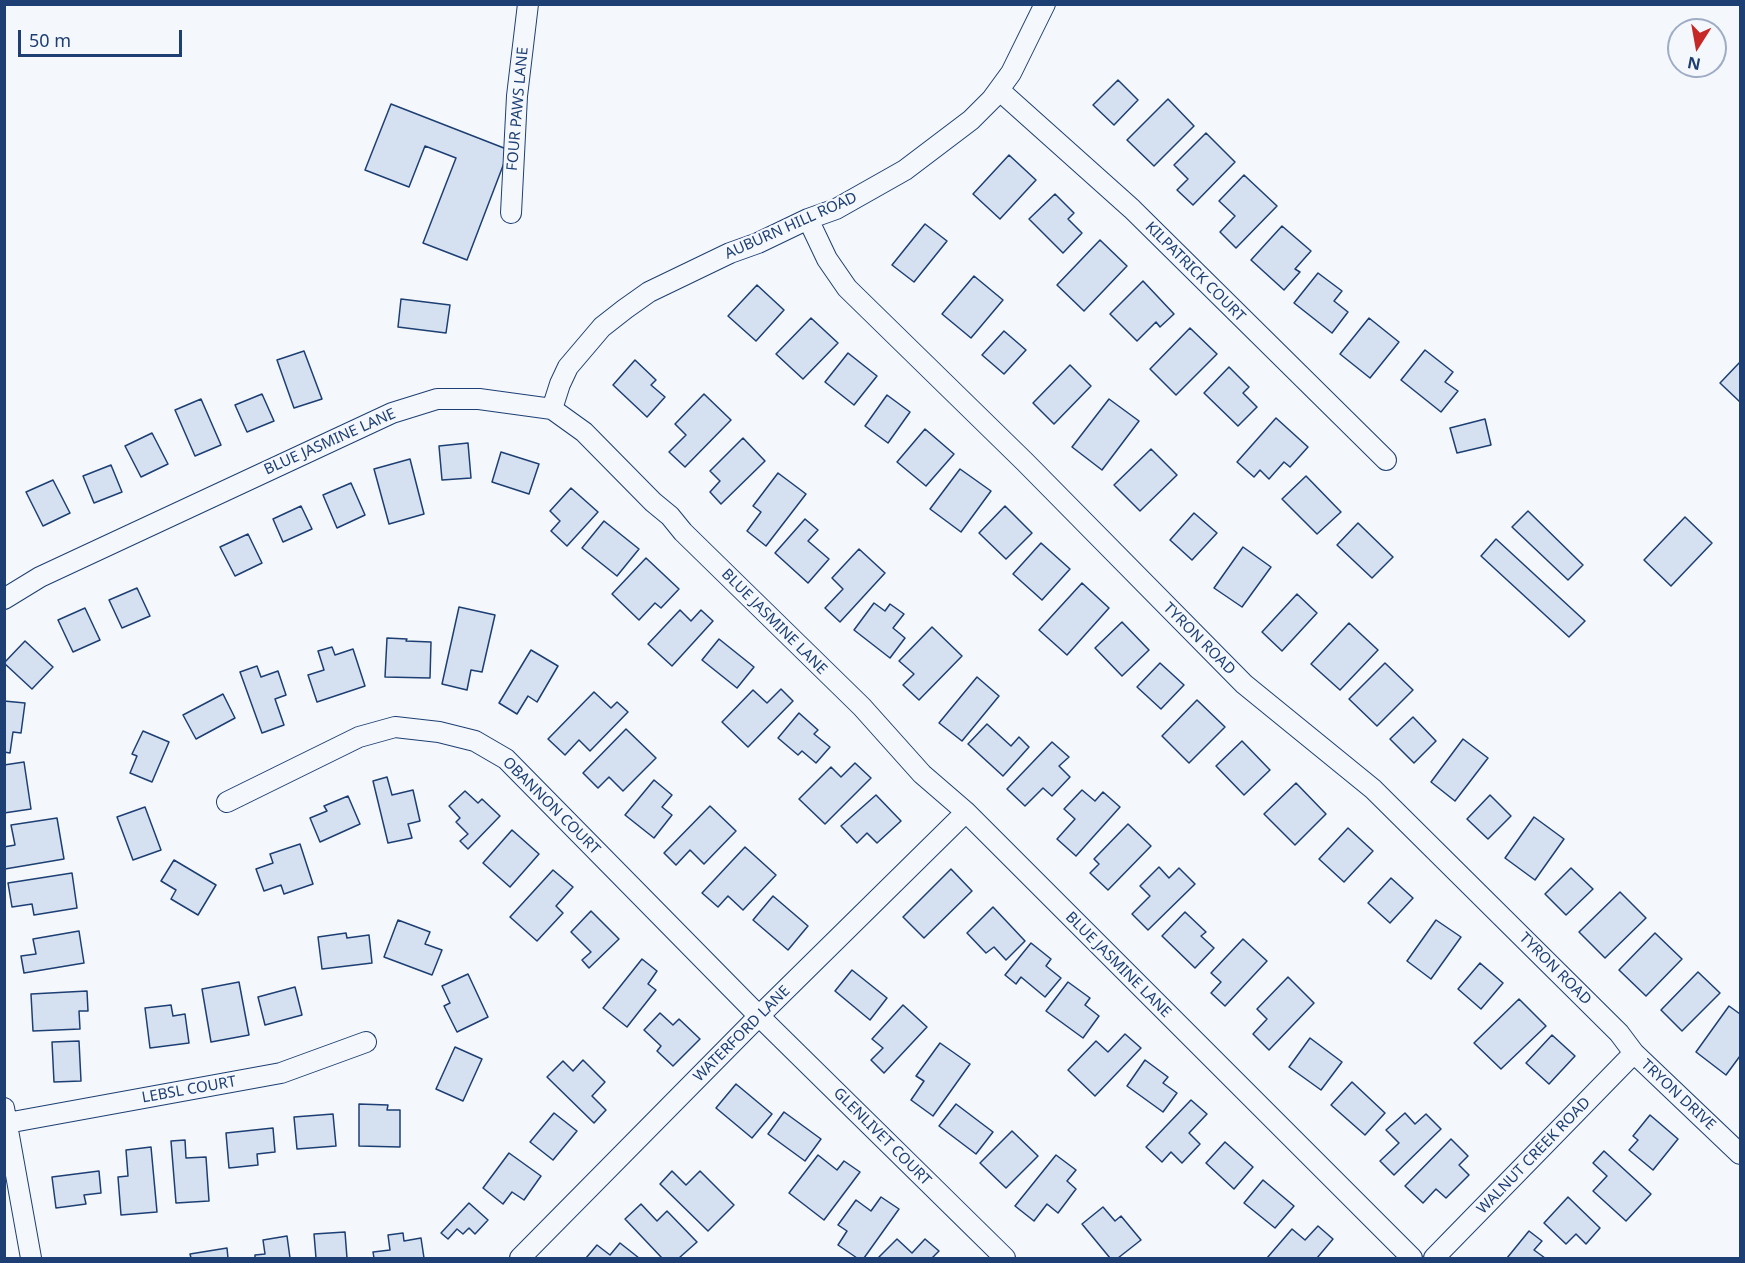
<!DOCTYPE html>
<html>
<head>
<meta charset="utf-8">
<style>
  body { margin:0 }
  #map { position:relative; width:1745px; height:1263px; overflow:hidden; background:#f4f7fb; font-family:"Noto Sans",sans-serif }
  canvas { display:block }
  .frame { position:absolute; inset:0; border:6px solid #1d3f73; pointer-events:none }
  .north { position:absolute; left:1667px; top:18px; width:60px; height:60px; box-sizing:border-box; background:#f4f7fb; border:2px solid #9eadc5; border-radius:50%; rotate:191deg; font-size:16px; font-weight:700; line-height:24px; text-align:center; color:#1d3f73 }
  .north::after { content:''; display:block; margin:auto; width:21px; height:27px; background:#c62828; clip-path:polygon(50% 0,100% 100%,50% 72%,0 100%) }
  .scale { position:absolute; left:18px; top:30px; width:164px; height:27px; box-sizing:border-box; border:3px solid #1d3f73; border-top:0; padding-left:8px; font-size:18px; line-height:21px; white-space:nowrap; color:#1d3f73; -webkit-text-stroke:4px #f4f7fb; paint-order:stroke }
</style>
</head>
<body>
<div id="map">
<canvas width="1745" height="1263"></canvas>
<div class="frame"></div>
<div class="north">N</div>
<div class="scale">50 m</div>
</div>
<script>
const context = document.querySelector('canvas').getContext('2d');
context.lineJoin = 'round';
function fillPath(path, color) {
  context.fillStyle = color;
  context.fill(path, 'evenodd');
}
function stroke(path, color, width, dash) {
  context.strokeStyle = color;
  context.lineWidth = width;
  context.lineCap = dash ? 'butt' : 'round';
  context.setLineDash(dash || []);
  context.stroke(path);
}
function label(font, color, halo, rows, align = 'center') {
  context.font = font + ' "Noto Sans",sans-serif';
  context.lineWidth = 4.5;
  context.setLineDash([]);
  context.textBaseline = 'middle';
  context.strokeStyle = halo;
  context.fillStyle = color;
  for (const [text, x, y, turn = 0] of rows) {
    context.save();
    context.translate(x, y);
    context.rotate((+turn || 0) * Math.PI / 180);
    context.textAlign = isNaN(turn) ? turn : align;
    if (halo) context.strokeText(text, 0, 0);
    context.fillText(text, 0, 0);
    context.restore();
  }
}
const building = new Path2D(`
  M1118,80L1138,100L1114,125L1093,105Z
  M1168,99L1194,126L1154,166L1127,140Z
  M391,104L509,150L467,260L423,243L456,158L425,146L409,187L365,170Z
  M1206,133L1235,162L1193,205L1177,190L1188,179L1174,165Z
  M1009,155L1036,180L1000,219L973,194Z
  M1244,175L1277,206L1236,248L1220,232L1235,216L1219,201Z
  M1055,194L1074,213L1068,219L1082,233L1063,253L1029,219Z
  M925,224L947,241L914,282L892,265Z
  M1282,226L1311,251L1295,269L1300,272L1284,290L1251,260Z
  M1100,240L1127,266L1084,311L1057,285Z
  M1318,273L1342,291L1334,301L1348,312L1332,333L1294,303Z
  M974,276L1003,300L971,338L942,314Z
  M1143,281L1174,314L1160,327L1156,322L1137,341L1110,314Z
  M757,285L784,310L756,341L728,316Z
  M401,299L450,305L446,333L398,327Z
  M811,318L838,343L803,379L776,354Z
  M1369,318L1399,342L1370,378L1340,354Z
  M1190,328L1217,354L1176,395L1150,369Z
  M1004,331L1026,350L1004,374L982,355Z
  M1425,350L1453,372L1445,382L1458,391L1441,412L1401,380Z
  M304,351L322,399L294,408L277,360Z
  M848,353L877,376L854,405L825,382Z
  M635,360L656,380L651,385L665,397L647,417L613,385Z
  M1740,362V402L1720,383Z
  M1070,365L1091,386L1054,424L1033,403Z
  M1229,367L1249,387L1243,393L1257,407L1238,426L1204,393Z
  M262,394L274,421L247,432L235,405Z
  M704,394L731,420L685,467L669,452L686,435L675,424Z
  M887,395L910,412L888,443L865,426Z
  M201,399L221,445L195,456L175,410Z
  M1109,399L1139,421L1102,470L1072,447Z
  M1276,418L1308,447L1290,467L1284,462L1269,479L1260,470L1254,477L1237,462Z
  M1485,419L1491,445L1457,453L1450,428Z
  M925,429L954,454L926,486L897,462Z
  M152,433L168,464L141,477L125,446Z
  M743,438L765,461L721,504L710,492L720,481L710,471Z
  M468,443L471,478L442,480L439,446Z
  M1151,449L1177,475L1140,511L1114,485Z
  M501,452L539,464L529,494L492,482Z
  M410,459L424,514L389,524L374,469Z
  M111,465L122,492L94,503L83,476Z
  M960,469L991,491L961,532L930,509Z
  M778,473L806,494L766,546L747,531L761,512L753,506Z
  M1306,476L1341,512L1317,534L1282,499Z
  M53,480L70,513L43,526L26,492Z
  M351,483L365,515L337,528L323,495Z
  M571,488L598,512L567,546L551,531L560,521L550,511Z
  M301,506L312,529L283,542L273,519Z
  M1005,506L1032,533L1006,559L979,533Z
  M1528,511L1583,565L1568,580L1512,527Z
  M1194,513L1217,533L1192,560L1170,540Z
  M1685,517L1712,543L1671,586L1644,560Z
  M805,519L818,530L808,541L829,559L808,583L775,553Z
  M604,521L639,549L617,576L582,548Z
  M1358,523L1393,557L1372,578L1337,545Z
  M248,534L262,563L235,576L220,547Z
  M1496,539L1585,621L1569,637L1481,556Z
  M1041,543L1070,569L1042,600L1013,574Z
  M1243,547L1271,567L1242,607L1214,588Z
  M859,549L885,573L840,622L825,608L843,589L832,578Z
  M646,558L679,589L661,608L655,603L639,620L612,594Z
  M1082,583L1109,608L1067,655L1039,630Z
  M137,588L150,616L122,628L109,600Z
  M1297,594L1317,613L1282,651L1262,632Z
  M874,603L885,611L890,604L904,614L893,628L905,638L890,658L854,630Z
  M459,607L495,615L482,672L471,670L467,690L442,684Z
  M85,608L100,640L73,652L58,620Z
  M680,610L691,621L701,610L713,621L672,666L648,644Z
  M1122,622L1149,650L1122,676L1095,648Z
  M1349,623L1378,650L1340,690L1311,664Z
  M932,627L962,656L919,700L903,685L914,674L899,661Z
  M387,638L407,639L406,641L431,642L430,678L385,677Z
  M719,639L754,667L737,688L702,660Z
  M25,641L53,667L32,689L4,663Z
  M332,647L335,655L353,649L365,686L317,702L308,675L324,670L318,651Z
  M531,650L558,666L537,702L528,696L517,714L499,703Z
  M1160,663L1184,685L1161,709L1137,687Z
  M1385,663L1413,690L1377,726L1349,699Z
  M257,666L261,677L278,671L286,695L275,699L284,725L262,733L240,672Z
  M977,677L999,696L962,741L939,723Z
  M781,689L793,701L748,747L722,722L753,690L767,703Z
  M594,692L611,708L617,702L628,712L590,751L579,740L565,755L548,739Z
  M223,694L235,718L196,739L183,715Z
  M1197,700L1225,727L1189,763L1162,736Z
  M4,701L25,703L21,733L13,732L10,753L4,752Z
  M799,713L818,730L814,734L830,747L816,763L802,751L798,755L778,738Z
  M1413,717L1436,741L1414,763L1390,739Z
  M987,724L1011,746L1019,737L1029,747L1003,776L968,744Z
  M626,729L656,758L623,791L609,777L598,788L583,773Z
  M143,731L169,742L152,782L130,773L137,756L132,754Z
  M1463,739L1488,758L1455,801L1431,782Z
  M1242,741L1270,770L1244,795L1216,766Z
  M1052,742L1069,757L1059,766L1070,777L1052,796L1043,788L1025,806L1007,789Z
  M24,762L31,809L4,813V765Z
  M855,763L871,778L825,824L799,799L831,767L841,777Z
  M387,777L392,795L413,790L420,821L408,824L412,838L388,843L373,781Z
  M654,780L672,795L662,807L672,815L654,838L625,815Z
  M1296,783L1326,814L1295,845L1264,814Z
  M1082,790L1095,801L1103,792L1120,807L1076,856L1057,839L1075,819L1064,809Z
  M465,791L478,803L482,799L500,816L468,849L460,841L468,834L456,822L460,818L449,806Z
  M876,795L901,821L877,843L867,833L857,843L841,826Z
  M1490,795L1511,816L1488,839L1467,819Z
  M348,796L360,824L320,842L310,818L327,811L324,806Z
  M710,806L736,831L704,864L690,850L676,865L664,853Z
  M145,807L161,850L133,860L117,817Z
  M1534,817L1564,839L1535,880L1505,858Z
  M57,818L64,859L5,869L4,847L15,845L11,825Z
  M1128,824L1151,846L1108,890L1090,873L1099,864L1094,859Z
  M1348,828L1373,851L1344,882L1319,859Z
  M512,830L539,854L510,887L483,863Z
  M300,844L313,884L284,894L281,885L264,891L256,869L273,863L270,854Z
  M745,847L776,875L743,910L728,896L718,907L702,893Z
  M174,860L216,885L198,915L171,899L176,890L161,881Z
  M1159,867L1169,878L1179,868L1195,884L1148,930L1132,914L1150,896L1140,886Z
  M1571,868L1593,889L1566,915L1545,894Z
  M951,869L972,891L924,938L903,917Z
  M553,870L573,887L556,906L563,913L537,941L510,917Z
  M72,873L77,908L34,915L32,904L12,907L8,883Z
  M1391,878L1413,898L1390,923L1368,903Z
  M1620,892L1646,918L1605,958L1579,932Z
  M773,896L808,926L788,950L753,920Z
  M993,907L1025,941L1006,960L994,947L986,953L967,933Z
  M591,911L619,939L589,968L582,960L591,952L571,932Z
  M1185,912L1206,932L1201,936L1214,948L1195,968L1162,936Z
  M398,920L430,932L425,944L442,950L432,975L384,957Z
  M1436,920L1461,937L1431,979L1407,961Z
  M79,931L84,963L24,973L21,956L36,954L33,939Z
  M346,933L347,938L369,935L372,963L322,969L318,937Z
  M1655,933L1682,959L1646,996L1619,970Z
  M1243,939L1267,961L1225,1006L1211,993L1221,982L1211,973Z
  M1031,943L1051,959L1046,966L1061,978L1045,997L1021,977L1016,984L1005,975Z
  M642,959L657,971L648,984L656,990L627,1027L603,1008Z
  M1480,963L1503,983L1481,1009L1458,989Z
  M852,970L887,998L870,1020L835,991Z
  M1698,972L1720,993L1682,1031L1661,1010Z
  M468,974L488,1017L457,1032L444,1006L450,1003L442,986Z
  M1288,977L1314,1003L1269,1050L1253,1034L1267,1019L1257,1009Z
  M239,982L249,1035L211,1042L202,989Z
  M1068,982L1090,998L1085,1005L1099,1016L1083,1038L1046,1011Z
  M295,987L302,1015L265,1025L258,997Z
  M87,991L88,1011H79L80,1029L33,1031L31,994Z
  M1519,999L1546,1026L1501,1069L1474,1043Z
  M171,1005L173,1016L185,1014L189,1043L150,1048L145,1008Z
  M903,1005L927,1027L884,1073L871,1060L883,1048L872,1039Z
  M1729,1006L1740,1014V1056L1726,1075L1696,1052Z
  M660,1013L673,1025L679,1019L700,1039L673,1066L657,1051L661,1046L644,1030Z
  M1125,1034L1141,1048L1095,1096L1068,1070L1096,1041L1108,1052Z
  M1552,1035L1575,1056L1549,1084L1526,1063Z
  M1310,1038L1342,1062L1321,1090L1289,1067Z
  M79,1041L81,1081L54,1082L52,1042Z
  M940,1043L970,1064L933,1116L911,1100L924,1081L916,1076Z
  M455,1047L482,1059L463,1101L436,1089Z
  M583,1060L605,1082L592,1096L606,1110L594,1123L547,1077L563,1061L573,1071Z
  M1145,1060L1168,1077L1163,1083L1177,1093L1163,1112L1127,1086Z
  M1352,1082L1385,1113L1365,1135L1331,1105Z
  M736,1084L772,1114L752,1138L716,1108Z
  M1191,1100L1207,1114L1189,1133L1200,1144L1182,1163L1171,1152L1162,1162L1146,1147Z
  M359,1104L388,1105L387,1110H400V1147L359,1146Z
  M956,1104L993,1132L976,1154L939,1126Z
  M784,1112L821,1139L805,1161L768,1134Z
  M554,1113L577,1131L553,1160L530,1142Z
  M1405,1113L1415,1124L1426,1114L1441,1129L1394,1175L1380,1161L1399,1143L1386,1130Z
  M333,1114L336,1146L297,1149L294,1117Z
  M1650,1115L1678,1139L1653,1170L1629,1150L1638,1140L1633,1136Z
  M273,1128L275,1152L257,1154L258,1165L229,1168L226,1133Z
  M1012,1131L1038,1156L1006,1188L980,1163Z
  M1451,1139L1468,1156L1459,1165L1469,1175L1446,1198L1436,1189L1423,1203L1405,1186Z
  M185,1140L186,1158L206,1157L209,1201L176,1203L171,1141Z
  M1225,1142L1253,1167L1234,1189L1206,1163Z
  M151,1147L157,1212L121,1215L118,1177L128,1176L126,1150Z
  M1604,1151L1651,1194L1626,1221L1593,1191L1607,1176L1593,1163Z
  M509,1153L541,1176L524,1200L512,1192L503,1204L483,1188Z
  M818,1155L837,1170L844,1161L860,1172L824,1220L789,1193Z
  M1056,1155L1076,1170L1067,1181L1076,1189L1058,1213L1047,1204L1034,1221L1015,1206Z
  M99,1171L101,1193L84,1195L86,1204L56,1208L52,1177Z
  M672,1171L686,1185L700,1171L734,1205L708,1231L660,1184Z
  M1263,1180L1294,1206L1275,1228L1244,1203Z
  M881,1197L899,1209L864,1258H857L838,1245L847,1231L838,1225L856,1200L871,1211Z
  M1568,1197L1600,1228L1586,1244L1576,1234L1566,1244L1544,1223Z
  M469,1203L488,1220L475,1234L469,1228L463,1234L457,1229L448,1239L441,1233Z
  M641,1204L657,1221L667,1211L697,1242L679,1258H662L625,1219Z
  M1103,1207L1115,1221L1121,1216L1141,1240L1118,1258H1110L1082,1224Z
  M1318,1226L1333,1239L1317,1258H1267L1292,1229L1305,1240Z
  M1529,1231L1542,1241L1534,1250L1545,1258H1507Z
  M345,1232L347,1258H316L314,1234Z
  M403,1233L404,1241L421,1238L424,1258H374L373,1252L390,1250L388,1235Z
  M287,1236L290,1258H255V1255L265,1254L263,1240Z
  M897,1239L912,1253L925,1239L939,1251L932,1258H878Z
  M620,1243L639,1258H586L597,1245L610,1255Z
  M227,1248L228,1258H191L190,1254Z`);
fillPath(building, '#d5e0f0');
stroke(building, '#1d3f73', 1.5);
const street = new Path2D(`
  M999,90L1132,209L1386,460
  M511,213L517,96L528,4
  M808,219L827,259L847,288L1025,462L1244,684L1373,789L1619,1033L1634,1053L1740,1154
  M552,409L560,384L568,367L602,327L625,309L649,292L730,253L758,243L808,219L836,209L905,170L971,120L992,99L1011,73L1045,4
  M4,599L40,577L392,413L437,399H479L552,409L584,432L653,502L670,516L683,532L862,707L922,774L966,812L1412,1258
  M227,802L359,737L395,727L439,732L475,741L506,759L759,1016L1005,1258
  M4,1108L31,1258
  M7,1123L281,1073L366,1042
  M520,1258L759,1016L966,812
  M1434,1258L1634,1053`);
stroke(street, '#1d3f73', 22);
stroke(street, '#f4f7fb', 20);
label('15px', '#1d3f73', '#f4f7fb', [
  ["FOUR PAWS LANE",518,109,-85],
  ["AUBURN HILL ROAD",791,226,-24],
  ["KILPATRICK COURT",1195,272,45],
  ["BLUE JASMINE LANE",330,442,-24],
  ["BLUE JASMINE LANE",774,622,45],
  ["TYRON ROAD",1199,639,45],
  ["OBANNON COURT",551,806,45],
  ["BLUE JASMINE LANE",1118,965,45],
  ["TYRON ROAD",1555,969,45],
  ["WATERFORD LANE",742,1034,-45],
  ["LEBSL COURT",189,1090,-10],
  ["TRYON DRIVE",1678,1095,43],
  ["GLENLIVET COURT",882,1137,45],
  ["WALNUT CREEK ROAD",1534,1156,-46]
]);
</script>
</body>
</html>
